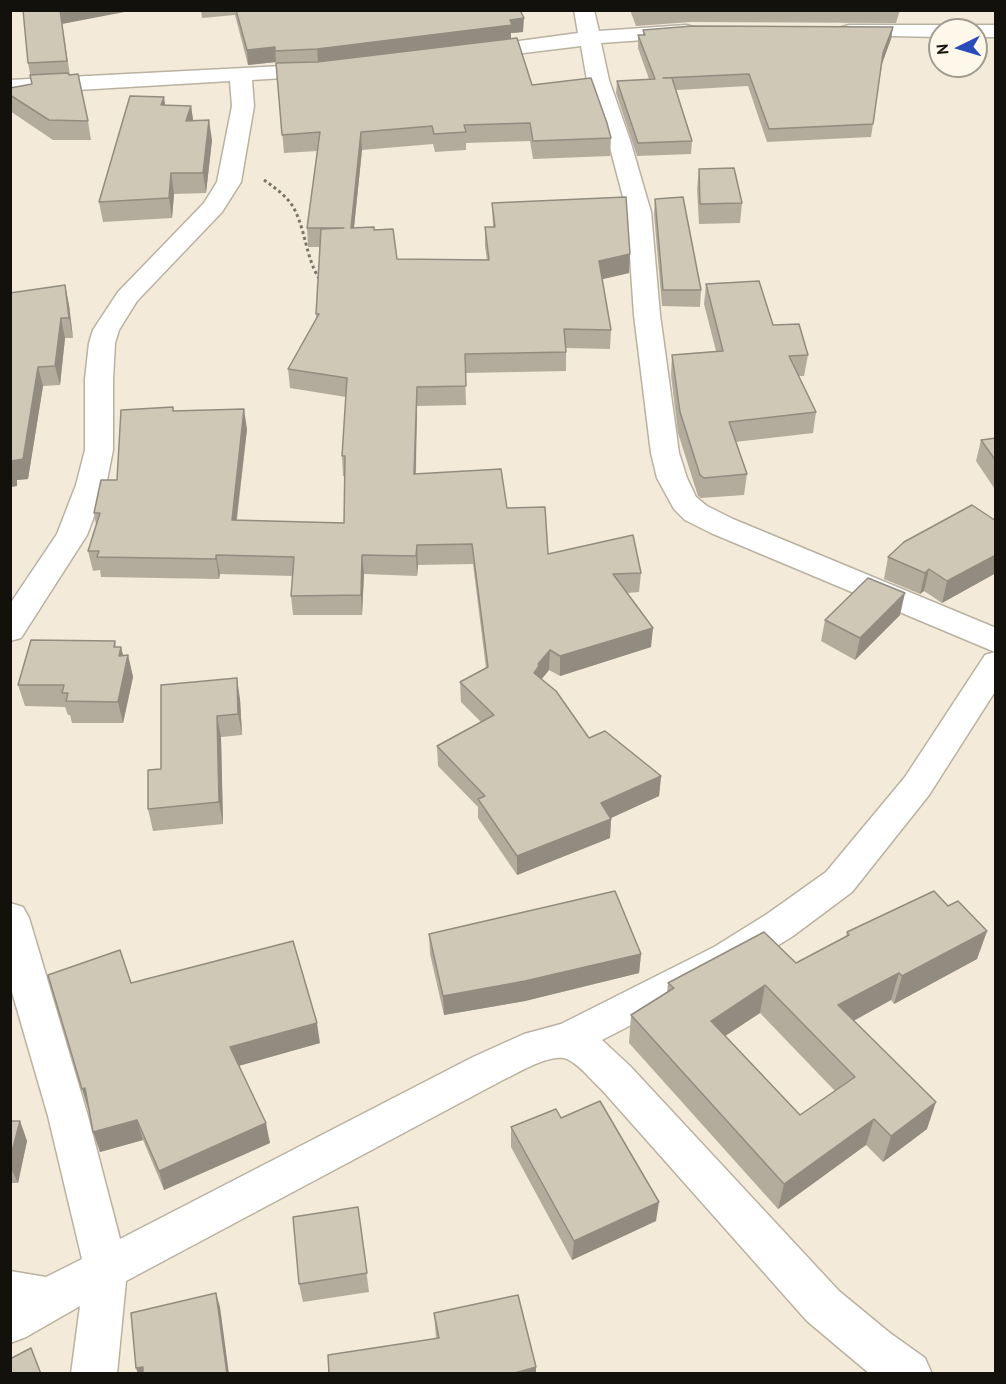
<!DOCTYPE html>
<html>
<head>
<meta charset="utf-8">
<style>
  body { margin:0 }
  #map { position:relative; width:1006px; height:1384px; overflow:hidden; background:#f3ead9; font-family:"PT Sans",sans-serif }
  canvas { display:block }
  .frame { position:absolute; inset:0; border:12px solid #13110b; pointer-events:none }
  .north { position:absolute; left:928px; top:18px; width:60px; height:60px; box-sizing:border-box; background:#fef8ea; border:2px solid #a09c91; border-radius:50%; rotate:265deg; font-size:16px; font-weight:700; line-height:24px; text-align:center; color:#13110b }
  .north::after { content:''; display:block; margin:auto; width:21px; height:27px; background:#284bba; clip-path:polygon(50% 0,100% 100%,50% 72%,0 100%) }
</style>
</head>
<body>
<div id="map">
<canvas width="1006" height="1384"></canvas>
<div class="frame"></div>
<div class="north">N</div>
</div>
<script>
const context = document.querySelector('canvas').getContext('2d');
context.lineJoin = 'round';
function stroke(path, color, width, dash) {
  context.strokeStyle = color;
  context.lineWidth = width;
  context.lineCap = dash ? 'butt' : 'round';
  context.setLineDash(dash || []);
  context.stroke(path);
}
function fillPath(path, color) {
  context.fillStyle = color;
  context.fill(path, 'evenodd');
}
const minor = new Path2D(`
  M574,10H594L599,31L686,25L693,27L696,31L693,35L686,37L601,43L609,80L630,140L651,212L660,315L679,453L687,478L696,497L707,506L733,519L996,628V690L929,795L852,892L793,936L740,969L602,1040L630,1066L839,1291L890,1333L925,1358L932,1374H870L807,1321L602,1090C591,1080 580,1065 567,1059C551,1052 516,1074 501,1081L126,1281L117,1374H71L80,1306L26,1337L10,1343V1271L46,1277L82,1259L48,1116L10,985V903L23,907L29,918L88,1116L120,1239L473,1057L524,1034L561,1024L714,947L767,914L826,872L905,777L985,655L995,652L711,533L685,520L674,509L657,478L651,453L634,315L627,212L608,140L587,80L581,46L475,59L467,58L464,53L467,48L475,47L578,33Z
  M849,25H940L947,27L950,30H940V37L842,35L839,31L842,27Z
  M976,25H996V37H976V30H966L969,27Z
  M322,64L330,65L333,70L330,75L252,80L254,106L241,182L222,212L137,301L119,330L115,343L113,379V450L106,485L87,535L21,638L10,641V604L57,534L76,485L85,450V379L89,343L93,330L118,292L204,203L217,182L232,106L230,81L10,94V80Z`);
stroke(minor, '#bab2a1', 3);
stroke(new Path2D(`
  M264,180C274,187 285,195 292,205C306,228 305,257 320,280`), '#7a756a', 3, [3, 3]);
fillPath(minor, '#fff');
fillPath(new Path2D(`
  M201,10H520L523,32L511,33V38L532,85L611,138L610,156L533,159L530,141L466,143V150L435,152L433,144L362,150L354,228L374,230L397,259L487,260L485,246V227H493L492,203L629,273L602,279L611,330L610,349L566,348V371L465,373L466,405L417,406L416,474L507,508L548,554L641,573L639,592L627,593L651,647L560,676L549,670L542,679L589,738L661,776L659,796L611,818L610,838L517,875L478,818V807L438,766L437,746L481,722L461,702L460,682L486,668L473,564L418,565L417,576L364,574L362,615H293L291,596L293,576L220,574L219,579L101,577L100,570L93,571L88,551L96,525L94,513L117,480L173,407L174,411L247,429L237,520L344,523L345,476H343L342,456L346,397L290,388L288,369L316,318L320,247H308L307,228L317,151L284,153L276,62L248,65L235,15L202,18Z
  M630,10H900L896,23L691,22L636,26Z
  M62,24L70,75L88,121L91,140H53L10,111V88L32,84L28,63Z
  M893,27L891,39L882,64L871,137L767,142L748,86L676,90L692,141L691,154L637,156L616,93L617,81L649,79L638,48V35H643V30Z
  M165,106H191L193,121L212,140L206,193L174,194L172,218L103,222L99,202Z
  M699,169L742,203L740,223L699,224L697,189Z
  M655,199L701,290L700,307L662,306L654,215Z
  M706,284L773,325L808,355L804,376H799L816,412L813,433L735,442L747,474L744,495L701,498L698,496L678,433L671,375L672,355L716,351L704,304Z
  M65,285L69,305L73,338H65L60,385L43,386L28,479L17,480V486L10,487V293Z
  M996,438V491L976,461L981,440Z
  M996,521V573L942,603L924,591L920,594L884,579L888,557Z
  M900,615L855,660L821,641L825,620Z
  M115,641L116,647L123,656L128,655L133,677L123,723H72L70,715H68L65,707L25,706L18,685Z
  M161,685L240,699L242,735L221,737L223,824L153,831L148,809L161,769Z
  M948,906L987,931L977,959L894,1004L891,1000L854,1020L927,1129L883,1162L866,1145L778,1209L629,1043L631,1015L667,993L668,983L796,963L846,937L847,932ZM760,1013L835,1091L800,1115L725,1036Z
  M429,934L641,954L639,973L525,1001L444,1015L430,954Z
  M131,983L320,1043L239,1066L270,1143L164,1190L143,1140L100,1152L88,1109Z
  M561,1118L656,1221L572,1260L511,1147V1127Z
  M10,1121H20L27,1141L18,1183H10Z
  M358,1207L369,1292L303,1302L299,1284Z
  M434,1313L536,1367L436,1338Z`), '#b3ac9d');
fillPath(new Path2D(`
  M60,10H135L62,24L70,75Z
  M524,18L523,32L511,33V39L318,63L317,49Z
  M893,27L891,39L881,66L883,53Z
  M275,47L276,62L248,65L247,50Z
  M164,97L167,117L161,105Z
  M191,106L194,126L186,121Z
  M209,120L212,140L206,193L203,173Z
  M361,132L362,150L352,246L351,228Z
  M171,173L174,194L172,218L169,198Z
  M630,254L629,273L599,280V261Z
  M65,285L69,305L73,338L69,318Z
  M61,318L65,338L60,385L55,366Z
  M38,367L43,386L28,479L17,480V486L10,487V466Z
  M417,387V406L415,494L414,474Z
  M244,409L247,429L234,539L232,520Z
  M417,545L418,565L417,576L416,556Z
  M216,555L220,574L219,579L216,559Z
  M362,555L364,574L362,615L361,595Z
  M996,555V573L942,603L947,581Z
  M929,569L924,591L920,594L925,573Z
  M905,593L900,615L855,660L860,638Z
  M653,628L651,647L560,676V656Z
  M121,647L126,666L128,655L133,677L123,723L118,702L119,656Z
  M550,650L549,670L539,682L534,673L538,664Z
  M237,678L240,699L242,735L238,714Z
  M217,716L221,737L223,824L219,802Z
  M661,776L659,796L600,823L601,803Z
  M611,819L610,838L517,875V856Z
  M987,931L977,959L894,1004L902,976Z
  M641,954L639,973L525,1001L444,1015L443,996Z
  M899,973L891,1000L832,1033L838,1005Z
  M765,985L760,1013L707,1048L711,1021Z
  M317,1023L320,1043L234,1067L230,1047Z
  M85,1088L91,1108L88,1109L82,1089Z
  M936,1102L927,1129L883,1162L891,1136Z
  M874,1119L866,1145L778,1209L784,1184Z
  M137,1120L143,1140L100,1152L93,1132Z
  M20,1121L27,1141L18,1183L10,1166V1159Z
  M266,1123L270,1143L164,1190L159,1171Z
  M659,1202L656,1221L572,1260L574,1241Z
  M216,1293L220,1307L229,1374H227Z
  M143,1367L145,1374H138L136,1368Z
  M536,1367V1374H511Z`), '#928c80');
const building = new Path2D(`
  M23,10H60L67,61L28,63Z
  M236,10H520L524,18L510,20L512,25L317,49L275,51V47L247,50Z
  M692,26L893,27L883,53L873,124L769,129L749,74L663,78H672L692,141L638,143L617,81L655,79L638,35H645L643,30Z
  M517,38L532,85L591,78L607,123L611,138L533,141L530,123L464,125L466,132L434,134L432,126L361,132L351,228L374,227V230L393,229L397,259L489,260L485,227H495L492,203L626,197L630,254L599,261L611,330L564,329L566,352L465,354L466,386L417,387L414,474L501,469L507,508L545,507L548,554L633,535L641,573L613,574L653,628L560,656L550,650L538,664L539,666L534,673L556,691L589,738L605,731L661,776L601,803L611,819L517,856L478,799L485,796L437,746L494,715L460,682L488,667L472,544L417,545L416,556L362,555L361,595L291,596L294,557L216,555V559L97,557L99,551H88L100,513H94L101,480H117L121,410L173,407V411L244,409L232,520L344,523L345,456H342L347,378L288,369L319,314H316L321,229L344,228H307L320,132L282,135L276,63L317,62Z
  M68,73L69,75L78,74L88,121L49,120L10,95V88L32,84L30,75Z
  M130,96L164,97L161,105L191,106L186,121L209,120L203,173H171L169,198L99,202Z
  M734,168L742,203L700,204L699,169Z
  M683,197L701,290H663L655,199Z
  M759,281L773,325L799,324L808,355L789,356L816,412L729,422L747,474L704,478L700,475L680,412L672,355L723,351L706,284Z
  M65,285L69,318H61L55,366L38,367L23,459L12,461V466H10V322H11L10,293Z
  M996,438V461L981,440Z
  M972,505L996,521V555L947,581L929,569L925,573L888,557L904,542Z
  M868,578L905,593L860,638L825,620Z
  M31,640L115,641L114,647H121L119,656L128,655L118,702L66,701L68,693H62L64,685H18Z
  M237,678L238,714L217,716L219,802L148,809V770L161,769V685Z
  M615,891L641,954L525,981L443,996L429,934Z
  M934,891L948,906L958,901L987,931L902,976L899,973L838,1005L936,1102L891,1136L874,1119L784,1184L631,1015L674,988L668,983L764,932L796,963L849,935L847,932ZM765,985L855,1077L800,1115L711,1021Z
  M293,941L317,1023L230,1047L266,1123L159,1171L137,1120L93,1132L85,1088L82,1089L48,975L120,950L131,983Z
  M600,1101L659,1202L574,1241L511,1127L556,1109L561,1118Z
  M10,1121H20L10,1159Z
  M358,1207L367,1273L299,1284L293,1217Z
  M216,1293L227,1374H143V1367L136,1368L131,1313Z
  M518,1295L536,1367L511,1374H329L328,1355L439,1338L434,1313Z
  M31,1348L41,1374H10V1359Z`);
fillPath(building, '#d0c8b7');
stroke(building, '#928c80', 1.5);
</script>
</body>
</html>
